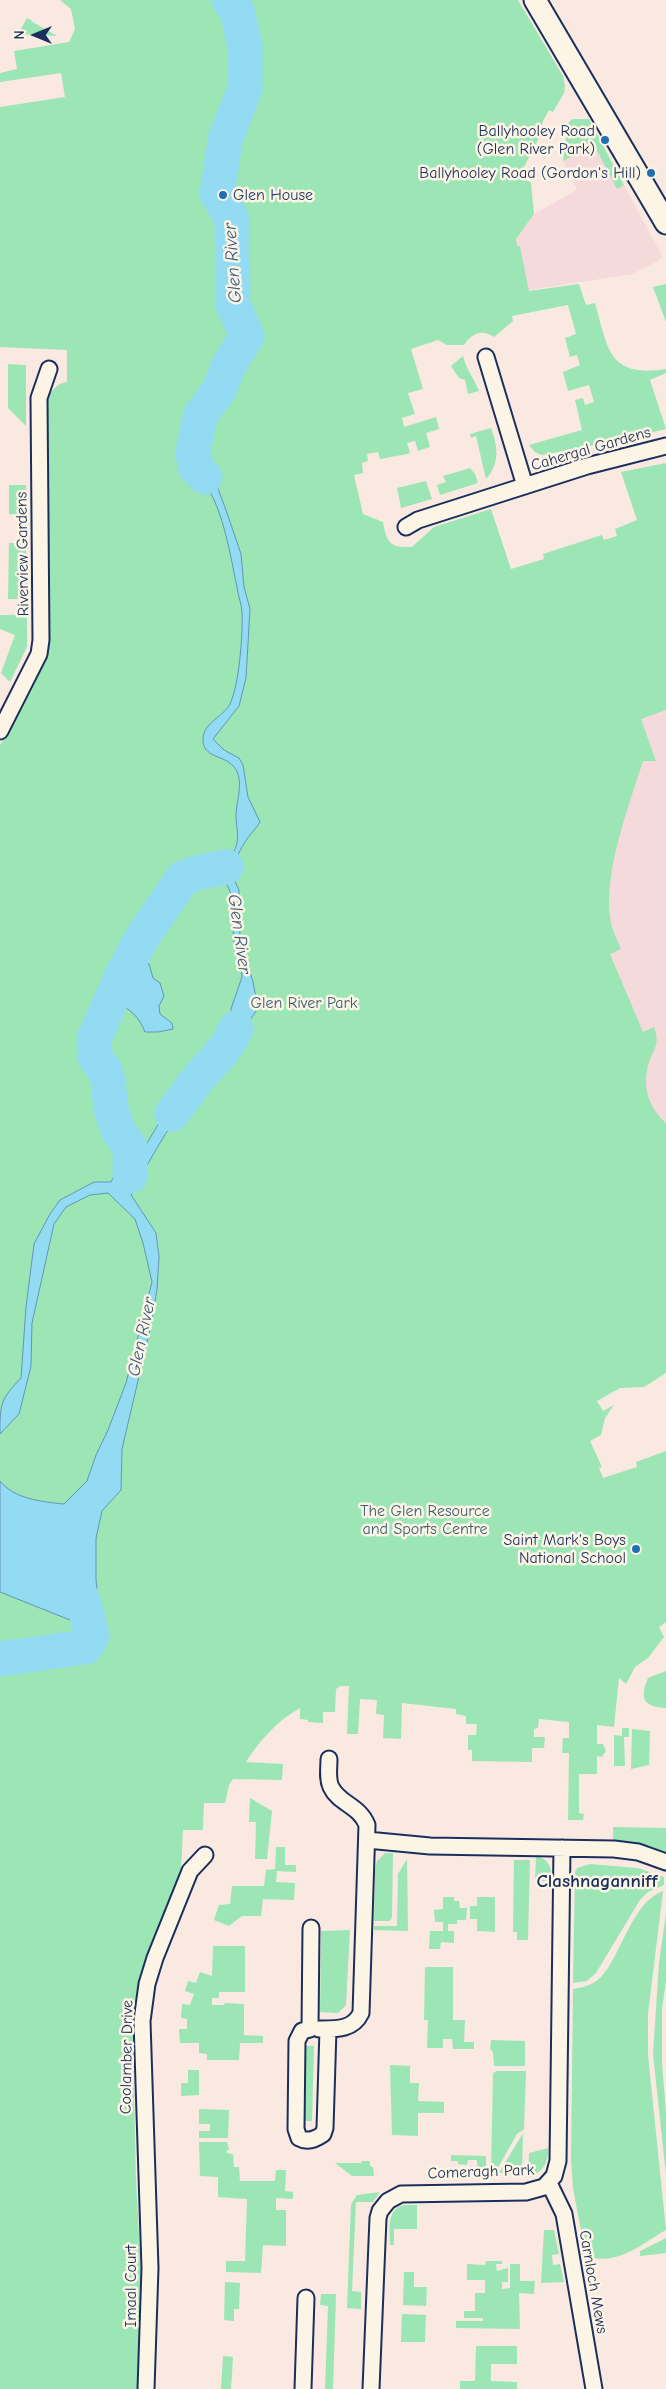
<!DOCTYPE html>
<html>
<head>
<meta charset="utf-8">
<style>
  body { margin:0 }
  #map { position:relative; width:666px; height:2389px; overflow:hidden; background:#f9e9e1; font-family:"Comic Neue",sans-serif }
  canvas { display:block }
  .north { position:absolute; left:10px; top:10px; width:50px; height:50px; -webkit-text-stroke:4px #fcf5e5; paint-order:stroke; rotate:270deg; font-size:14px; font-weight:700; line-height:20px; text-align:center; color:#1b2f5e }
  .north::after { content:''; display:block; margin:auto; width:18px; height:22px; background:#1b2f5e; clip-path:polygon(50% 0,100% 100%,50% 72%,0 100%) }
</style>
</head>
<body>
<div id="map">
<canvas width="666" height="2389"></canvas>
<div class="north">N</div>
</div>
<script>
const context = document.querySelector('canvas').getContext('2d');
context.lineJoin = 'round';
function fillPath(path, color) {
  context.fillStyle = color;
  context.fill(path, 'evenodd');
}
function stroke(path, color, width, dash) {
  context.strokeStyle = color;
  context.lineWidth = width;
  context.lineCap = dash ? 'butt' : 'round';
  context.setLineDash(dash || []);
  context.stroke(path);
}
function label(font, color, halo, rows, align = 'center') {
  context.font = font + ' "Comic Neue",sans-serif';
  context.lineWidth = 5;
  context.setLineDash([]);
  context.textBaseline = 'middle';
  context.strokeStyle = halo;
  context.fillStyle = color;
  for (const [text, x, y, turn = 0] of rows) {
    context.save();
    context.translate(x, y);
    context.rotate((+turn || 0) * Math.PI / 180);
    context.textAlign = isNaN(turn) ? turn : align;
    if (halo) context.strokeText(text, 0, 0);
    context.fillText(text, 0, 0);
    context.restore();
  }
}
fillPath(new Path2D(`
  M594,145L617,189L624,185L663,258L633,274L503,294L495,267L534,214L577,190L563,161Z
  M666,710V1209L622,1167L602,888L633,722Z`), '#f5dadc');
fillPath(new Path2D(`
  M60,0H518L563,76L565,86L564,93L553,112L549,110L543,121L538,140L520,175L531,183L534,214L516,239L517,246H520L529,291L579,284L586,305L595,303C608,349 608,378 666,369V373L650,380L666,429L612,442L542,455L535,452L529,445L582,430L575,400L583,398L585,405L594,402L589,385L568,391L563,372L580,365L577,355L570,357L565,338L576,334L568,305L512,316L513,321L494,337C482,328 471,334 464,345H447L438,340L411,349L423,389L408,393L415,414L402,418L404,427L436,417L439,429L426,433L430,447L418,451L415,441L407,443L410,453L407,454L380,459L378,452L367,454L368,461L362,463L363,473L354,475L363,514L383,522C387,543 390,548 412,547L434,527L491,509L511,569L544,559L543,554L602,535L604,540L617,536L615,529L637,520L621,472L666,463V710L641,719L656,761H643C629,805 604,871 610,917C611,928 617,939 621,949L610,954L643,1032L654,1027C662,1048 649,1053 647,1071C643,1091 651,1110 666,1123V1373L644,1387L620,1388L597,1401L603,1411L614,1405L605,1418L601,1435L590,1441L602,1467L599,1468L603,1478L637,1467L636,1462L666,1451V1622L659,1627L664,1637L648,1658L635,1667L626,1684L619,1678L614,1727L597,1725V1744H603L606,1751L602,1757L597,1756V1774H579V1813L584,1814L583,1820H568L569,1753H562L563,1738H569V1722L539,1719L538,1728L534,1729V1737H545L544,1748H532V1762L472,1761V1750H468V1735H476L477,1724H466V1716L456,1714V1709L402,1703L401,1739L383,1738L384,1715L376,1714L377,1700L360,1699L358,1734H347L349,1686H341L336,1689L335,1712H323V1723L308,1722V1720L300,1719V1708C278,1720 259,1741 246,1762L283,1764L282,1780L233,1779L229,1785L225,1803H204L203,1830H183L181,1870L139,1978L134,2008L133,2051L136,2179L142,2289L137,2389H0V745L49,650L47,402C50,392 56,383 67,382V350L0,347V107L65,97L61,73L0,82V73L17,69L14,51L69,42L75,29L71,9Z
  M27,18L31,20V21L57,36L18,34Z
  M572,119H589L624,185L617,189L594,145L563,161L568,123Z
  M666,284V322L653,287Z
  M463,356C466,369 474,378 479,391L468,394L465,380L459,378L451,366Z
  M8,364L26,365V426L8,408Z
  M491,428C498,446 500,464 486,479L476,436L471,438L470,434Z
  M470,468L475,474L478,483L440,495L437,485L446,482L443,476Z
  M426,481L432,499L401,508L397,488Z
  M9,485H26V515L9,514Z
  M9,543H26L27,599H8Z
  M0,615H27V647L10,682L1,673L15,635L0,629Z
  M666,1671V1708C644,1707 639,1699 648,1678Z
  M622,1728H629V1737H624L625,1766H614V1735L622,1736Z
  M632,1729L650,1731L649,1765L631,1769Z
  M250,1798L272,1811L267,1859H255L256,1822H249Z
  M613,1827L666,1828V1853L650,1846L613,1840Z
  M276,1847H285V1865H296V1872L277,1871L276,1882L295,1883L294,1900L263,1899L261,1916H242L229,1926L214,1920L219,1905L230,1904L232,1886H264L266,1870L275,1869Z
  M385,1853H393L392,1917L390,1921H374L375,1869L377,1861Z
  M536,1856C549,1859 552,1868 552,1881H535Z
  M407,1859L408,1931L374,1930V1926H397L398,1874Z
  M514,1860H530L528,1940H517V1932H513Z
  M590,1864L638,1868L664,1877V1885L648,1892L640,1900L596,1973L587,1981L573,1983L575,1872L577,1868Z
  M663,1891L648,2014V2055L666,2230C643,2243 616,2267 588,2256L585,2251L573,2189L571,2160L573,1989C584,1987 593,1985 601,1977C622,1954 632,1902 663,1891Z
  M443,1897H454V1901H459L460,1908H467L466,1920H457V1924H448V1931H454V1943L441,1942L440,1949H429L430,1931H443V1922H435L434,1910L443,1909Z
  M477,1897H495V1932L477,1931V1919H470V1906H477Z
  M666,1913V1980L662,2010V2064L666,2113V2175L653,2054L659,1963Z
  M350,1930L346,2005L338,2013L320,2012L321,1931Z
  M213,1946H245V1992H219V1998H212V2005H224L225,2003L244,2004V2035L263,2036V2043H240L239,2060H207V2054L199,2053V2043H180L179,2029H187V2019L181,2018L182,2004L190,2005L194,1994L185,1991L188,1981L196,1983L200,1972L212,1976Z
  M425,1967H453V2020H465L464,2042H474V2049H453L452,2039H443V2048H427L428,2020H424Z
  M491,2040L525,2041V2066H494L493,2052L490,2049Z
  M305,2046H314L312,2121H303Z
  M390,2065L410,2066V2083H419L418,2101L444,2102V2113H418V2136L392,2135Z
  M188,2070H199V2095L181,2096V2083H188Z
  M497,2071H526L524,2129L517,2134L495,2173H491L493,2073Z
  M199,2109L229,2110L228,2138H199V2131H210V2124H199Z
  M523,2134L522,2173H499L520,2138Z
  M199,2142H227L229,2150H227V2153L233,2154L234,2167H239L240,2181H275L276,2170H286L285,2191L293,2192V2199L276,2198V2210H286V2246L263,2245L261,2273L226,2272V2261H245L247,2199L218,2197V2177L200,2176Z
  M548,2148C549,2163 542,2173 528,2178L529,2153Z
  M451,2155L486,2156V2178H477V2160H468L467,2165L458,2164V2161H451Z
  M362,2161H370V2166L373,2167L374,2176H352L335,2163H361Z
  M380,2192L373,2202H356L352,2291L361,2292V2309L347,2308L351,2204L357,2195Z
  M404,2205H417V2229H394V2245H390C390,2230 386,2209 404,2205Z
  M544,2230H554L559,2254L552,2255L553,2265L560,2264L564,2282L541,2283Z
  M666,2238V2253L640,2256V2251Z
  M486,2261H502V2264H496L497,2271L508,2268V2282H502V2289L510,2288V2264H520V2281H535L534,2294L519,2293L520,2329L456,2328V2321H483V2318H464V2311H475V2293H485V2280H467V2264L485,2265Z
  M404,2272H414V2287H427L426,2306L403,2305Z
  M225,2282L240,2283L239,2309H234V2321L224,2320Z
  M321,2294H336L333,2389H325L328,2306L320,2305Z
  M402,2314L426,2315L425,2342H401Z
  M476,2346H517V2364H491V2381L517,2382V2389H460V2381H475Z
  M223,2356L233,2357L231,2389H221Z`), '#9ce5b5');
const water = new Path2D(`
  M192,433L204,436L198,449L199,464L216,483L227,513L241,554L244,587L250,609L246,678L239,706L213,739L224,750L239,758L243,765L248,797L260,822C256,829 251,833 247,839C240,849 237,859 229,868L239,890L240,940L253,982L258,1008C247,1025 235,1037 231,1058L215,1068L204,1065L208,1058L219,1049L233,1024L231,1009L242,977L241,962L235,951L233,929L235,904L226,882L212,867C220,864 229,861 233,853C241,840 236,829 236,816C236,801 245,780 234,767C225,755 202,758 203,739C203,723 223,717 230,704C239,685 243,635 242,613C242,605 238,596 237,587C230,556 221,485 189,470L186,460Z
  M141,934L145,938L138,956L149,964L153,978L160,983L164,996L159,1006L160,1014L172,1023L173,1029L158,1032H145C139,1017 131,1009 116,1003C102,1023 98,1037 99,1060H90C92,1013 116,973 141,934Z
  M189,1074L210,1078C176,1110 153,1154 131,1195L156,1233L159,1257L157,1289L152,1321L122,1449L121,1490L102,1511L96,1538V1580L102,1641L96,1650L86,1655L85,1626L0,1592V1481C14,1499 43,1502 64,1504L87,1481L96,1455L108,1430L126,1383L152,1282L143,1243L135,1219L108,1193L90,1195L66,1207L54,1224L32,1323L31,1366L19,1414L0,1434C0,1404 0,1400 21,1378L26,1307L34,1244L50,1214L60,1200L94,1182H111C119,1166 125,1157 142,1151Z`);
fillPath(water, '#92dbf3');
stroke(water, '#6296b7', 1);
stroke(new Path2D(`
  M205,477L195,467L193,452L200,416L219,390L229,365L247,336L233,305L232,219L217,193L226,137L245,89V47L237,10L229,0
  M172,1114C181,1102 189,1090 198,1079C212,1061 228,1050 236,1028
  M130,1176V1147L118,1131L111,1109L108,1081L105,1070L95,1057L94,1039L123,973L143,936L183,878L200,872L226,867
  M0,1659L85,1647L92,1636L83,1599`), '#92dbf3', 35);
const minor = new Path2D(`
  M486,357L525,486
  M406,527L418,520L587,466L666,446
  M0,731L39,654L41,640L39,398L49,369
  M367,1840L430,1846L614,1849L638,1852L666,1862
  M311,1928L310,2029L302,2031L297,2041L296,2129L299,2138C308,2143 316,2139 323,2134L325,2128L328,2029
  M319,2029C336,2029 353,2030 361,2013L367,1825C359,1805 339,1804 331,1787C327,1779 329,1768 329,1759
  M549,2183L564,2214L594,2389
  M146,2389L150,2268L142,2021L147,1984L155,1958L190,1871L205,1855
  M303,2389L306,2298
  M371,2389L378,2218L380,2211L388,2201L401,2194L526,2192L544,2187L554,2176L558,2161L562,1848`);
const secondary = new Path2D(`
  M535,0L666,223`);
stroke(minor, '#1b2f5e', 19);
stroke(secondary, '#1b2f5e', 25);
stroke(minor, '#fcf5e5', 15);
stroke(secondary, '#fcf5e5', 21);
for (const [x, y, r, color] of [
  [605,140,5,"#1f6fb2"],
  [651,173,5,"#1f6fb2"],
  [223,195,5,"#1f6fb2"],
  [636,1549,5,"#1f6fb2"]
]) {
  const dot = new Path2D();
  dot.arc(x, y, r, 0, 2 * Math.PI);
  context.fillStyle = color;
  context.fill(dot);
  stroke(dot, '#fcf5e5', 2);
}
label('16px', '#1b2f5e', '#fcf5e5', [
  ["Ballyhooley Road",595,131],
  ["(Glen River Park)",595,149],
  ["Ballyhooley Road (Gordon's Hill)",641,173],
  ["Glen House",233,195,"left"],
  ["Saint Mark's Boys",626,1540],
  ["National School",626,1558]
], 'right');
label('16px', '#1b2f5e', '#fcf5e5', [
  ["Cahergal Gardens",591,449,-16],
  ["Riverview Gardens",23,554,-91],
  ["Coolamber Drive",127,2057,-89],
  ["Comeragh Park",481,2172,-2],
  ["Carnloch Mews",593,2282,80],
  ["Imaal Court",131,2286,-90]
]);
label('16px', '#3b5c74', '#fcf5e5', [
  ["Glen River Park",304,1003],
  ["The Glen Resource",425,1511],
  ["and Sports Centre",425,1529]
]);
label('italic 18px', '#395a83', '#fcf5e5', [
  ["Glen River",233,263,-94],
  ["Glen River",239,934,82],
  ["Glen River",142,1337,-78]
]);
label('bold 19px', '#1b2f5e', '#fcf5e5', [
  ["Clashnaganniff",597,1882]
]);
</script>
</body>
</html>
